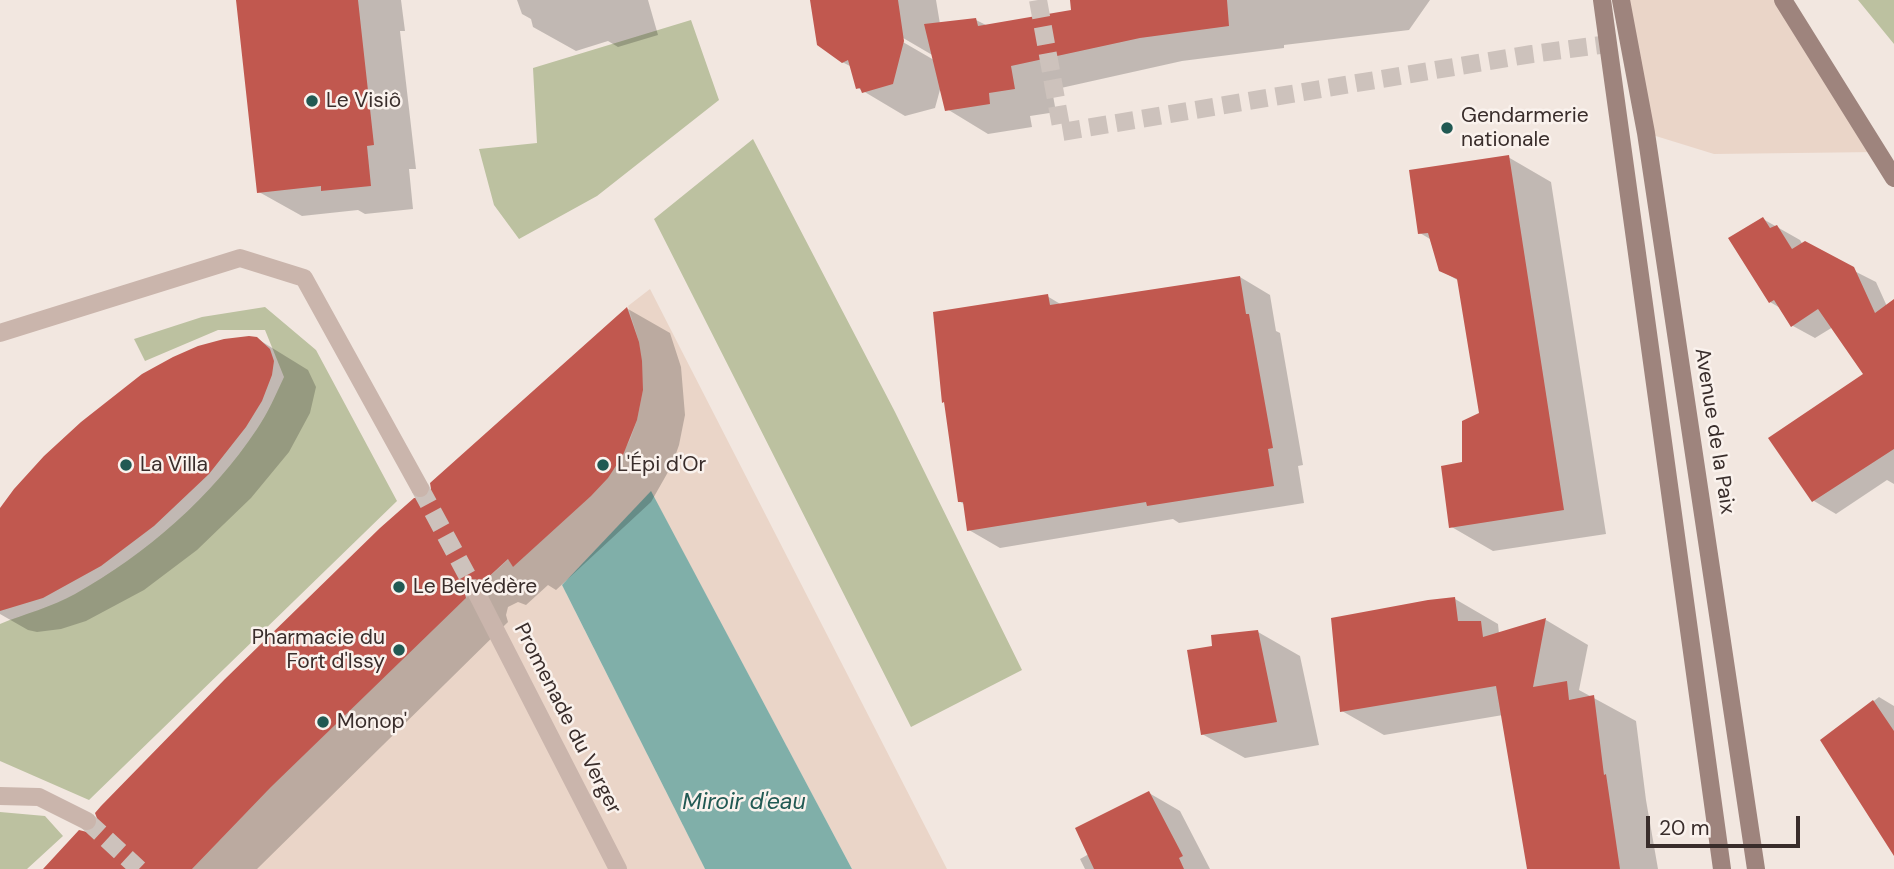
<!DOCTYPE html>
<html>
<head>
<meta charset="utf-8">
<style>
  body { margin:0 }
  #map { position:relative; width:1894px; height:869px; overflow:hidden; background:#f2e7e0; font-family:"DM Sans",sans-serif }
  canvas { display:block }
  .scale { position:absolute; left:1646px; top:816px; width:154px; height:32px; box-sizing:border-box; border:4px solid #392d2b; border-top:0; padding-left:9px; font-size:21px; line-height:24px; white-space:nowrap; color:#392d2b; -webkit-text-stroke:5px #faf2ed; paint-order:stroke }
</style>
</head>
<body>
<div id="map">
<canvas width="1894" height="869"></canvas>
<div class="scale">20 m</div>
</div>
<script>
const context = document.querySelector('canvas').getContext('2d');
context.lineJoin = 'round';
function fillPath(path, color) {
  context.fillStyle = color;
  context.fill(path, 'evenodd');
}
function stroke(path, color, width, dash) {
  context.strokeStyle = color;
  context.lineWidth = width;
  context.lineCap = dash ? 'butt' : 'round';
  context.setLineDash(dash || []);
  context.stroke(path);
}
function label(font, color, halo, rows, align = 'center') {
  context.font = font + ' "DM Sans",sans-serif';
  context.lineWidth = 5;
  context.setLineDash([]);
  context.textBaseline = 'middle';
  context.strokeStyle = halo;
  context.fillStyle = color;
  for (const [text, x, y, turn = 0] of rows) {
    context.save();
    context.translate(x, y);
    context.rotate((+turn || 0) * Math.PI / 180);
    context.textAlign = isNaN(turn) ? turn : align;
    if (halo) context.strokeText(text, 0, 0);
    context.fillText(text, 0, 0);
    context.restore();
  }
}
fillPath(new Path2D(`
  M1858,0H1894V44Z
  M691,20L719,100L597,196L519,239L494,205L479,149L537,143L533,68Z
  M753,139L895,412L1022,670L911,727L654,219Z
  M265,307L316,350L397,501L89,800L0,761V624C24,614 52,607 75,594C146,554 212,497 257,429C268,413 276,394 284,377L265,330H218L145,361L134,339L202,317Z
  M0,812L45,816L63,836L27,869H0Z`), '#bcc1a0');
fillPath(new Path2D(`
  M1621,0H1783L1877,152L1714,154L1646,133Z
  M650,289L947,869H852L651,492L562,585L705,869H192L271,787L433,628L509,559L513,567L608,478L630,440L637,420L643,390L639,342L628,306Z`), '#ead5c8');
fillPath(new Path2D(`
  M651,491L852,869H705L562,585Z`), '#80afa9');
fillPath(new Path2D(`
  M238,0H401L405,31H400L416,169H409L413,209L365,214L358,210L302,216L259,192Z
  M517,0H648L658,35L618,47L608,41L576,51L533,27L531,19L522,14Z
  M811,0H936L940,24L976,20L988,26L1073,11L1072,0H1430L1409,30L1284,45V48L1182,61L1052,90L1056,112L1030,116L1032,127L988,134L947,109L941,86L935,108L905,116L858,88L852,67L842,62ZM898,35L934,56V60L896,38Z
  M1508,157L1551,182L1606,534L1493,551L1450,526L1481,414L1459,281L1440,270L1430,239L1420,233Z
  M1763,219L1800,240L1803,245L1876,282L1890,313L1894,316V484L1887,480L1836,514L1814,501L1866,375L1833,327L1815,338L1793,326L1782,309L1770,302Z
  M1240,277L1270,295L1276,331L1280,333L1303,465L1298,466L1304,503L1179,523L1173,519L1000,548L969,530L965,505L959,501L1047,296L1062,305Z
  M628,309L670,333L681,367L685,415L679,445L672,465L651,502L556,590L548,585L526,605L518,602L508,607L506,615L508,622L257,869H45L87,834L95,831L427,499L433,489L432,484Z
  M256,338L308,370L316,387L310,413L289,452L251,498L197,550L144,590L86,621L61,629L37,632L28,630L0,614V511Z
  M1455,599L1498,624L1499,634L1546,620L1588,645L1579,690L1636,721L1646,800L1658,869H1528L1503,715L1384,735L1342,711Z
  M1258,632L1300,656L1319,745L1245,758L1202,734L1214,647Z
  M1879,697L1894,706V840L1823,740Z
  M1149,793L1180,811L1210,869H1085L1080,859L1089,854Z`), '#0003');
fillPath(new Path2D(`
  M236,0H358L374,145L367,146L371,186L321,191V186L257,193Z
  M810,0H898L904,41L893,84L862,93L860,88L856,89L848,60L842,63L817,45Z
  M1070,0H1227L1229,26L1140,38L1011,66L1015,89L989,93L990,104L945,111L924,24L976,18L978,26L1071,10Z
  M1509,155L1564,510L1449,528L1441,466L1462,462V421L1479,413L1457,279L1439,271L1428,233L1418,234L1409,170Z
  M1763,217L1770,228L1777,225L1792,249L1805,241L1854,267L1875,313L1894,299V449L1812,502L1768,438L1863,374L1818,309L1791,327L1774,300L1769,303L1728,238Z
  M1240,276L1246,314H1249L1273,448L1268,449L1274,486L1147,506L1146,502L967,531L963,502H958L944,402L942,403L933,312L1048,294L1050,305Z
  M627,307L639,342L642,361L643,390L637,420L623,455L608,478L591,496L513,567L508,559L483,582L475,579L466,583L464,590L466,598L271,787L192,869H43L79,830L87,832L94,830L98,821L95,813L101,806L225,679L380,528L414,498H426L431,489L430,483Z
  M249,336L257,337L270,349L274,361L272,375L262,401L246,427L209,474L154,526L101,566L43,598L0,611V508L14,489L44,456L81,422L142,374L173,357L198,346L224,339Z
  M1455,597L1458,621H1481L1483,637L1546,618L1533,687L1567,681L1569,700L1594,695L1604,775L1606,774L1620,869H1527L1496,686L1340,712L1331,618L1428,600Z
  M1258,630L1277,722L1201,735L1187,650L1212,646L1211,635Z
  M1873,700L1894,731V856L1820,740Z
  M1149,791L1183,856L1179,858L1184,869H1094L1075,828Z`), '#c1584f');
stroke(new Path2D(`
  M1038,0L1062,132L1532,54L1608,44
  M420,488L475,590
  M87,821L139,869`), '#cdc2bc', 18, [18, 9]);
stroke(new Path2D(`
  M0,333L240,258L304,278L420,488
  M475,590L618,869
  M0,796L39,797L87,821`), '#cab5ac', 18);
stroke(new Path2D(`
  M1602,0L1722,869
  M1621,0L1646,133L1756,869
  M1783,0L1894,178`), '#9e847d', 18);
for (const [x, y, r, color] of [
  [312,101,7,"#215953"],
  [1447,128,7,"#215953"],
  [126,465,7,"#215953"],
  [603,465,7,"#215953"],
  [399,587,7,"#215953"],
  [399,650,7,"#215953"],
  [323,722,7,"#215953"]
]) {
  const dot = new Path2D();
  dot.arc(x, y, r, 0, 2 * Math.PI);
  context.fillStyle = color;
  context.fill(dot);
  stroke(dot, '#faf2ed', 2.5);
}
label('21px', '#392d2b', '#faf2ed', [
  ["Le Visiô",326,101],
  ["Gendarmerie",1461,116],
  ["nationale",1461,140],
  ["La Villa",140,465],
  ["L'Épi d'Or",617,465],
  ["Le Belvédère",413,587],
  ["Pharmacie du",385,638,"right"],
  ["Fort d'Issy",385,662,"right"],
  ["Monop'",337,722]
], 'left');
label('21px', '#392d2b', '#faf2ed', [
  ["Avenue de la Paix",1714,431,81],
  ["Promenade du Verger",567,719,63]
]);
label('italic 23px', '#215953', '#faf2ed', [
  ["Miroir d'eau",744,803]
]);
</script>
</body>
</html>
